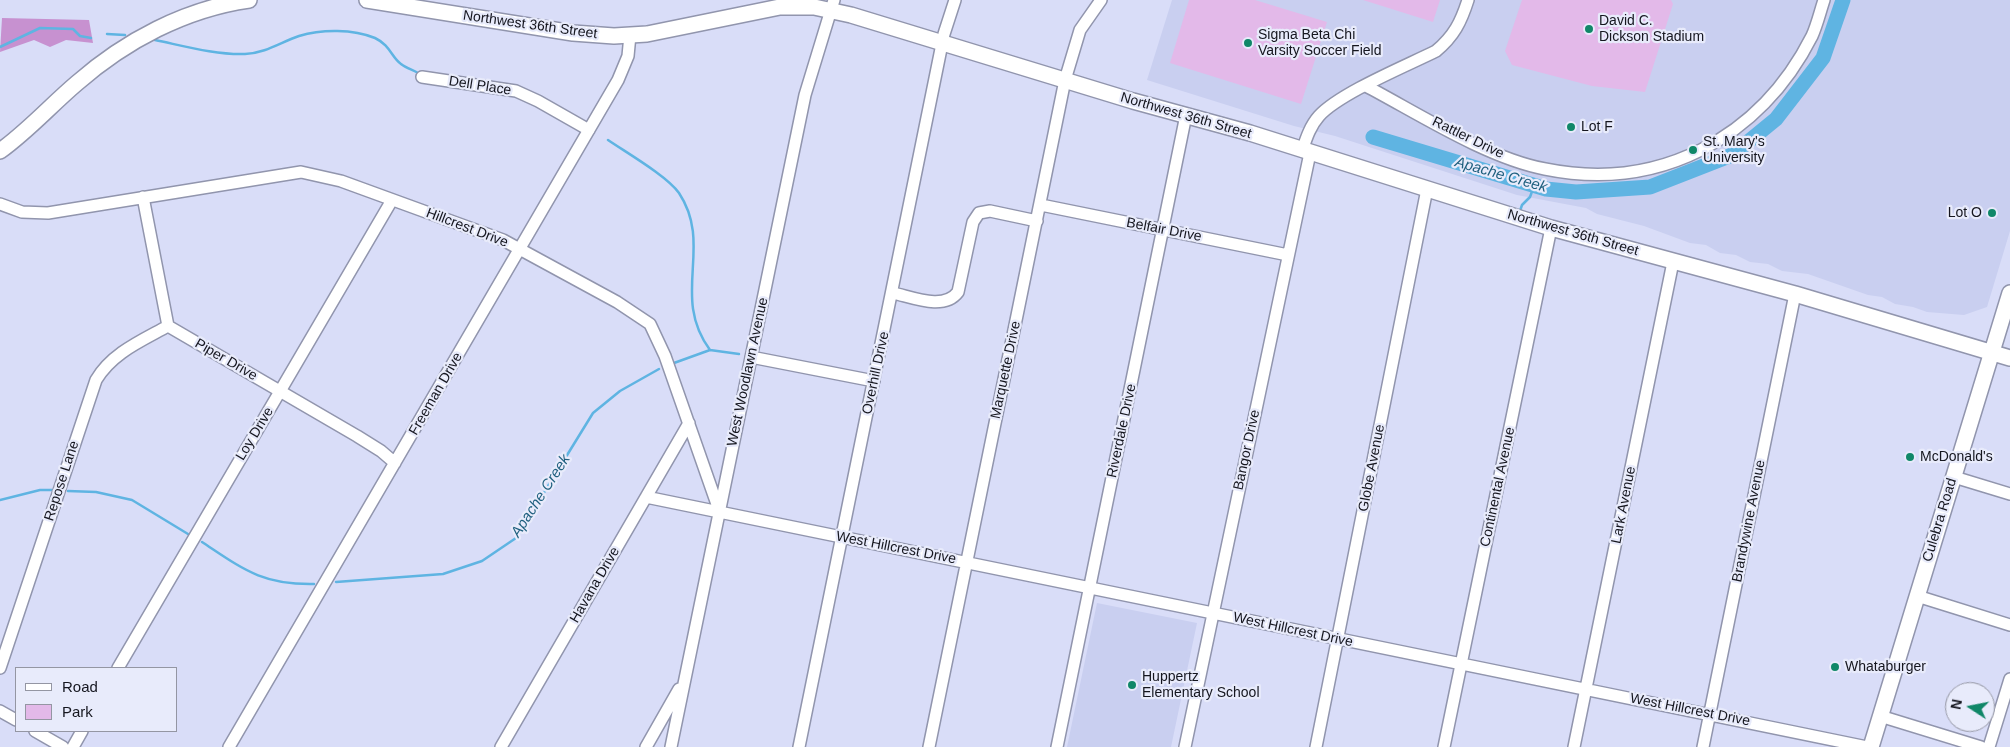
<!DOCTYPE html>
<html>
<head>
<meta charset="utf-8">
<style>
  body { margin:0 }
  #map { position:relative; width:2010px; height:747px; overflow:hidden; background:#d9ddf8; font-family:Helvetica,sans-serif }
  canvas { display:block }
  .legend { position:absolute; left:15px; top:667px; width:162px; height:65px; box-sizing:border-box; background:#e8ebfb; border:1px solid #9496a3; margin:0; padding:6px 9px; list-style:none; font-size:15px; color:#15161f }
  .legend li { display:flex; align-items:center; gap:10px; height:25px }
  .legend b { width:25px; border:1px solid #9496a3 }
  .north { position:absolute; left:1945px; top:682px; width:50px; height:50px; box-sizing:border-box; background:#e8ebfb; border:1px solid #9496a3; border-radius:50%; rotate:281deg; font-size:14px; font-weight:700; line-height:20px; text-align:center; color:#15161f }
  .north::after { content:''; display:block; margin:auto; width:18px; height:22px; background:#108768; clip-path:polygon(50% 0,100% 100%,50% 72%,0 100%) }
</style>
</head>
<body>
<div id="map">
<canvas width="2010" height="747"></canvas>
<ul class="legend">
<li><b style="height:6px;background:#fff"></b>Road</li>
<li><b style="height:14px;background:#e3b9e9"></b>Park</li>
</ul>
<div class="north">N</div>
</div>
<script>
const context = document.querySelector('canvas').getContext('2d');
context.lineJoin = 'round';
function fillPath(path, color) {
  context.fillStyle = color;
  context.fill(path, 'evenodd');
}
function stroke(path, color, width, dash) {
  context.strokeStyle = color;
  context.lineWidth = width;
  context.lineCap = dash ? 'butt' : 'round';
  context.setLineDash(dash || []);
  context.stroke(path);
}
function label(font, color, halo, rows, align = 'center') {
  context.font = font + ' Helvetica,sans-serif';
  context.lineWidth = 4.5;
  context.setLineDash([]);
  context.textBaseline = 'middle';
  context.strokeStyle = halo;
  context.fillStyle = color;
  for (const [text, x, y, turn = 0] of rows) {
    context.save();
    context.translate(x, y);
    context.rotate((+turn || 0) * Math.PI / 180);
    context.textAlign = isNaN(turn) ? turn : align;
    if (halo) context.strokeText(text, 0, 0);
    context.fillText(text, 0, 0);
    context.restore();
  }
}
fillPath(new Path2D(`
  M1172,0H2010V231L1987,307L1964,315L1927,312L1913,307L1895,304L1882,297L1868,295L1808,274L1782,271L1768,264L1750,262L1736,255L1720,253L1706,245L1690,243L1644,226L1597,214L1586,208L1517,195L1335,136L1294,126L1147,80Z
  M1097,603L1197,623L1171,747H1067Z`), '#c9cff0');
fillPath(new Path2D(`
  M1189,0H1255L1327,22L1301,104L1170,63Z
  M1363,0H1440L1433,22Z
  M1522,0H1671L1673,4L1645,92L1592,86L1512,65L1505,51Z`), '#e3b9e9');
fillPath(new Path2D(`
  M2,18L89,20L93,43L66,40L50,47L34,40L0,52Z`), '#c791d0');
stroke(new Path2D(`
  M107,34L125,35
  M155,40C184,46 216,55 245,54C266,53 281,42 299,36C322,29 353,29 375,38C390,45 392,58 401,64C406,68 413,70 418,73
  M0,47L40,28L73,29L80,36L91,38
  M608,140C627,153 667,176 679,193C714,246 670,296 710,350
  M1520,211L1522,205L1530,197L1534,186
  M674,363L710,350L739,354
  M68,491L96,492L132,500L188,534
  M0,500L40,490H52
  M202,542C243,569 262,585 314,584
  M336,582L443,574L482,561L516,538L593,413L620,391L659,369`), '#5fb4e2', 2.5);
stroke(new Path2D(`
  M1373,137L1546,189L1576,192L1650,187L1732,155L1776,119L1823,58L1843,0`), '#5fb4e2', 15);
const minor = new Path2D(`
  M422,77L516,91L538,101L589,130
  M1366,86C1419,114 1487,158 1545,169C1658,192 1760,139 1812,36C1817,25 1820,12 1824,0
  M1302,151C1306,139 1310,126 1319,116C1340,93 1406,66 1436,51C1454,36 1461,22 1468,0
  M143,197L168,326L357,436L381,451L395,463
  M0,204L22,212L48,213L301,172L341,181L503,240L617,302L650,324L665,356L719,510
  M1041,205L1288,255
  M893,293C912,297 944,311 958,292L973,222L979,213L990,211L1037,221
  M751,357L874,381
  M1954,477L2010,494
  M646,497L1867,747
  M1917,596L2010,625
  M0,668L96,380C112,353 141,341 168,326
  M118,668L392,200
  M0,711L16,720
  M1880,716L1981,747
  M35,731L63,747
  M73,747L82,731
  M229,747L618,80L628,56L630,35
  M501,747L689,423
  M646,747L679,689
  M671,747L805,95L834,0
  M799,747L944,34L955,0
  M929,747L1065,80L1080,30L1101,0
  M1057,747L1186,115
  M1185,747L1310,153
  M1316,747L1427,189
  M1444,747L1551,228
  M1574,747L1673,262
  M1703,747L1795,294
  M1989,747L2010,679`);
const major = new Path2D(`
  M367,0L573,33L614,36L647,34L780,7H814L851,15L1133,101L1250,133L1551,228L1795,294L2010,358
  M0,151C28,131 51,105 77,83C125,41 185,9 249,0
  M1871,747L2010,293`);
stroke(minor, '#9195ad', 14);
stroke(major, '#9195ad', 18);
stroke(minor, '#fff', 11);
stroke(major, '#fff', 15);
for (const [x, y, r, color] of [
  [1589,29,5,"#108768"],
  [1248,43,5,"#108768"],
  [1571,127,5,"#108768"],
  [1693,150,5,"#108768"],
  [1992,213,5,"#108768"],
  [1910,457,5,"#108768"],
  [1835,667,5,"#108768"],
  [1132,685,5,"#108768"]
]) {
  const dot = new Path2D();
  dot.arc(x, y, r, 0, 2 * Math.PI);
  context.fillStyle = color;
  context.fill(dot);
  stroke(dot, '#e8ebfb', 2);
}
label('14px', '#15161f', '#e8ebfb', [
  ["David C.",1599,21],
  ["Dickson Stadium",1599,37],
  ["Sigma Beta Chi",1258,35],
  ["Varsity Soccer Field",1258,51],
  ["Lot F",1581,127],
  ["St. Mary's",1703,142],
  ["University",1703,158],
  ["Lot O",1982,213,"right"],
  ["McDonald's",1920,457],
  ["Whataburger",1845,667],
  ["Huppertz",1142,677],
  ["Elementary School",1142,693]
], 'left');
label('14px', '#15161f', '#e8ebfb', [
  ["Northwest 36th Street",530,25,8],
  ["Dell Place",480,86,9],
  ["Northwest 36th Street",1186,116,16],
  ["Rattler Drive",1468,138,26],
  ["Hillcrest Drive",467,228,21],
  ["Belfair Drive",1164,230,11],
  ["Northwest 36th Street",1573,233,16],
  ["Piper Drive",226,360,30],
  ["Marquette Drive",1006,370,-78],
  ["West Woodlawn Avenue",748,372,-78],
  ["Overhill Drive",876,373,-78],
  ["Freeman Drive",436,394,-60],
  ["Riverdale Drive",1122,431,-78],
  ["Loy Drive",255,434,-59],
  ["Bangor Drive",1247,450,-78],
  ["Globe Avenue",1372,468,-79],
  ["Repose Lane",62,481,-72],
  ["Continental Avenue",1498,487,-78],
  ["Lark Avenue",1624,505,-79],
  ["Culebra Road",1940,520,-73],
  ["Brandywine Avenue",1749,521,-79],
  ["West Hillcrest Drive",896,548,11],
  ["Havana Drive",595,585,-60],
  ["West Hillcrest Drive",1293,630,12],
  ["West Hillcrest Drive",1690,710,11]
]);
label('italic 15px', '#1e5f7e', '#e8ebfb', [
  ["Apache Creek",1501,175,16],
  ["Apache Creek",541,496,-57]
]);
</script>
</body>
</html>
